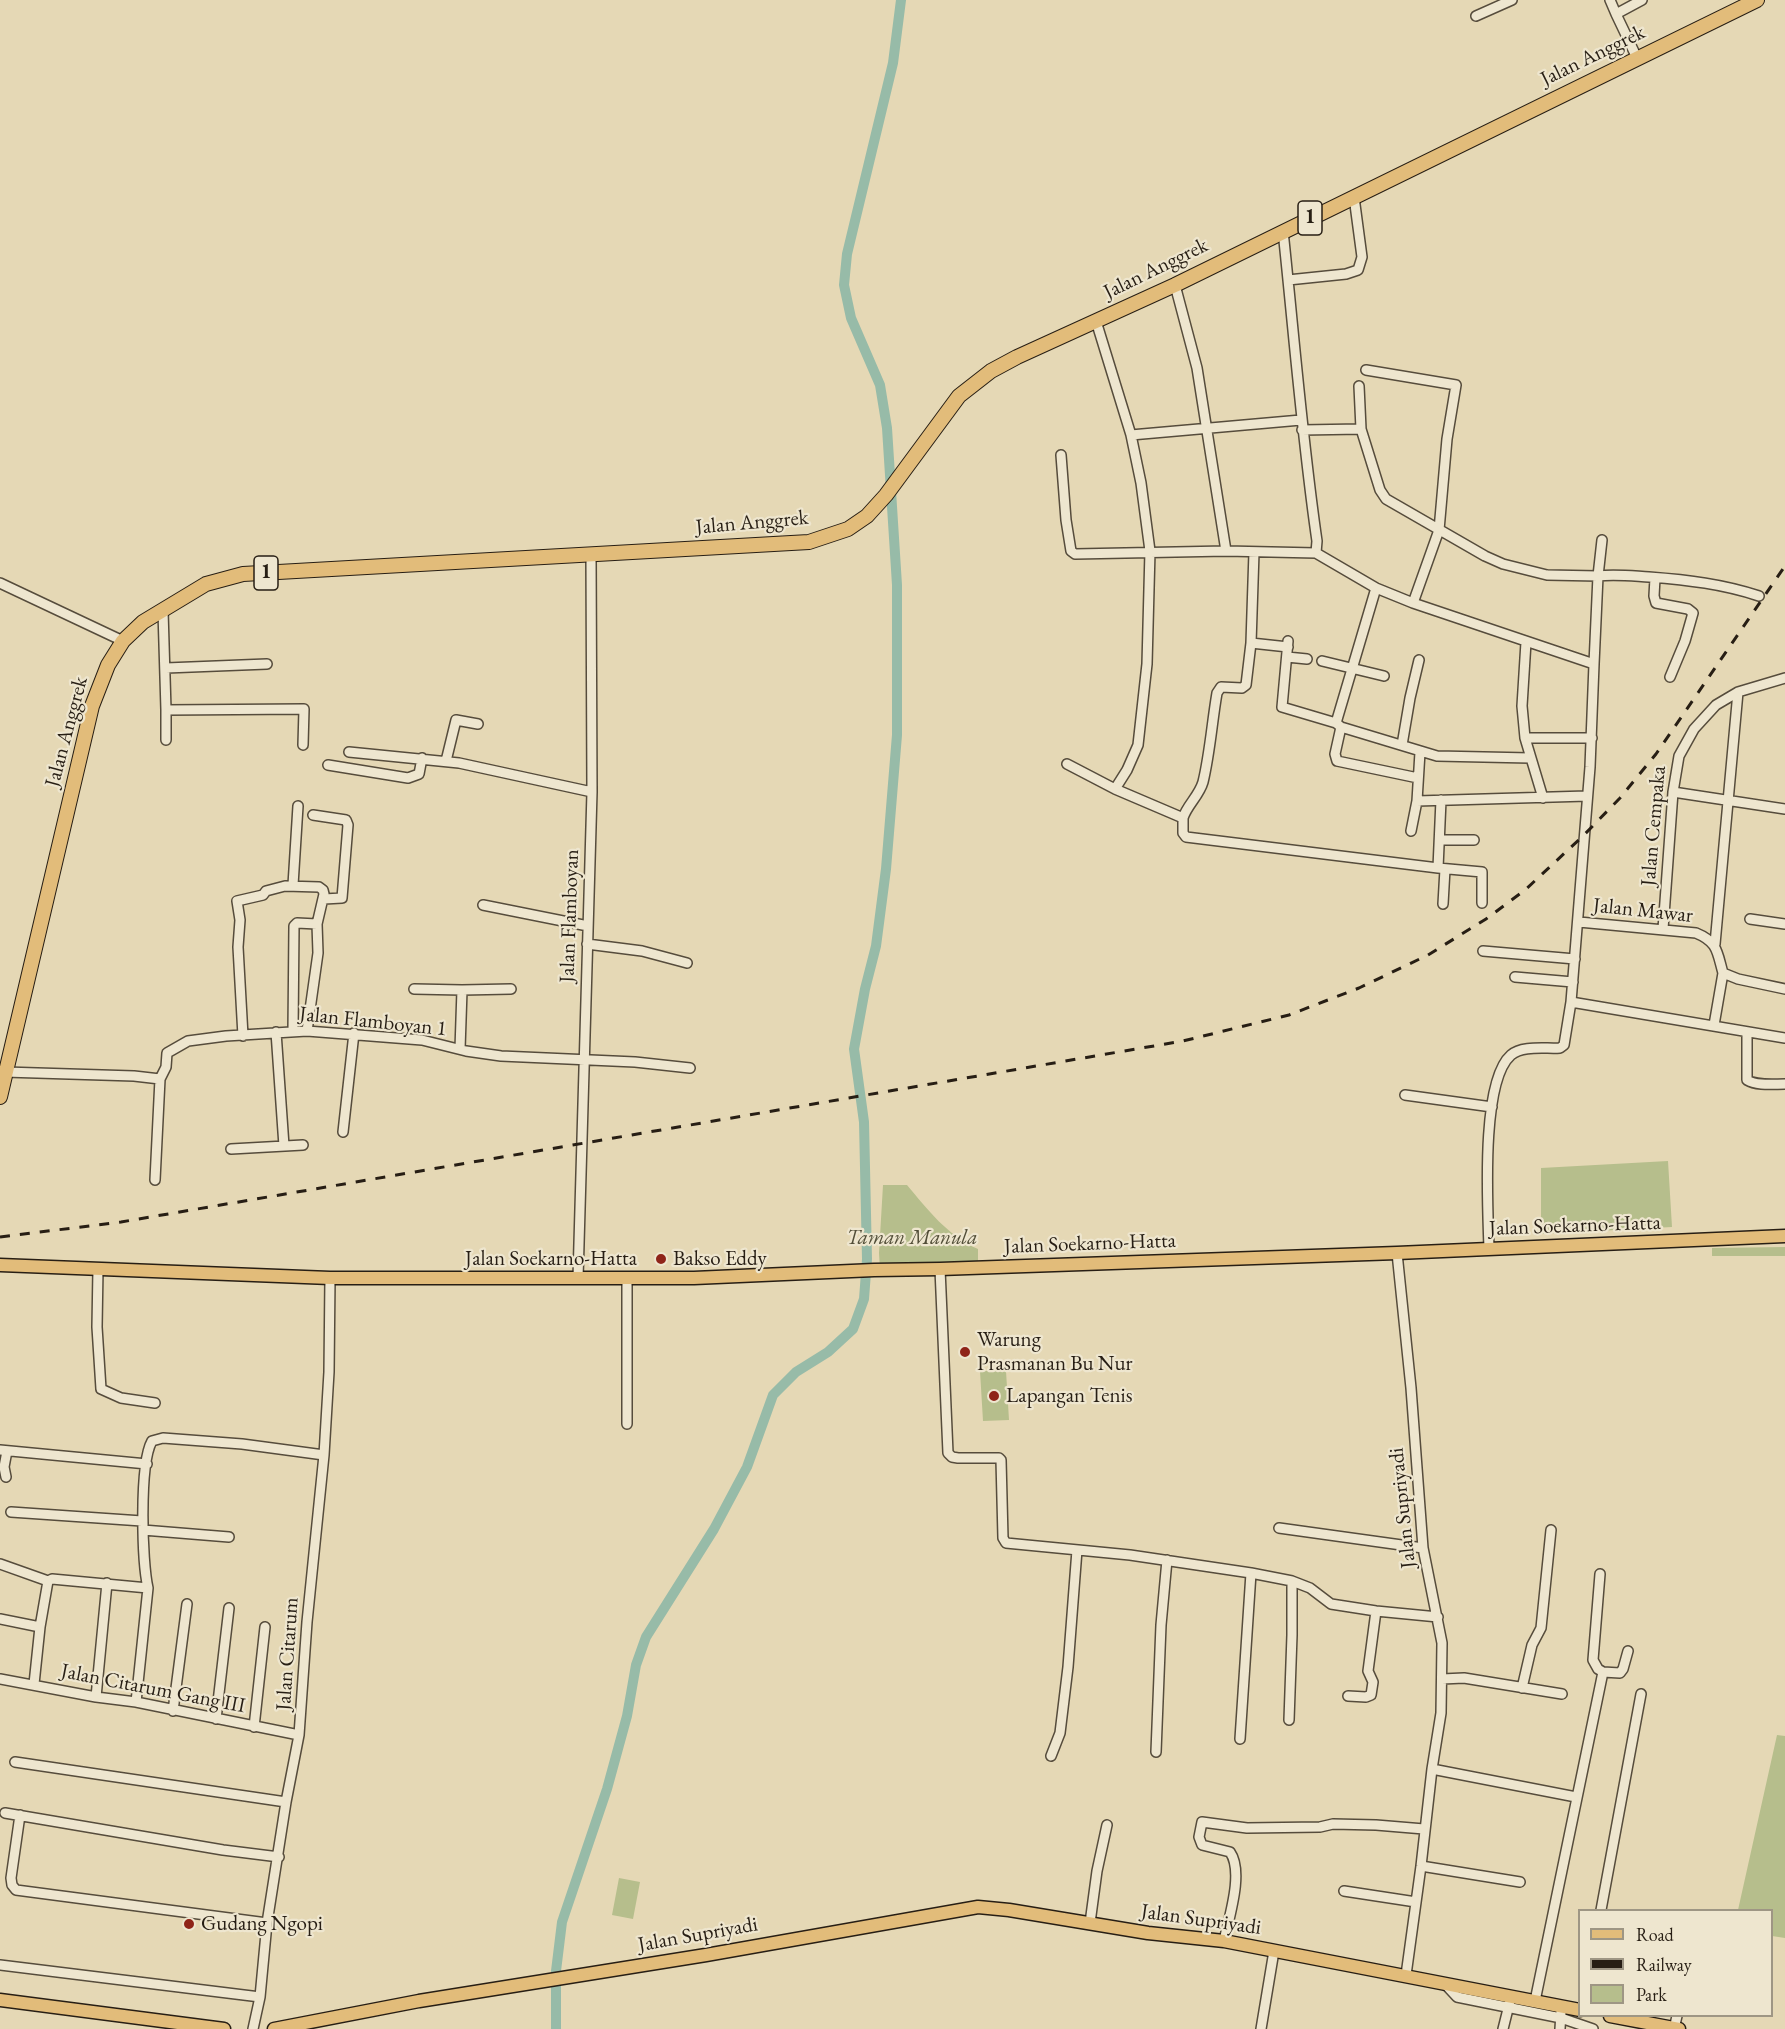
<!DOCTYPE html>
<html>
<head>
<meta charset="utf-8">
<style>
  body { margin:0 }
  #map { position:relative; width:1785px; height:2029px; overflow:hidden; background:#e5d8b5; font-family:"EB Garamond",serif }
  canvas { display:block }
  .legend { position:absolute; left:1578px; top:1909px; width:195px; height:108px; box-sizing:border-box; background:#eee6cf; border:2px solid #9e9684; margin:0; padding:8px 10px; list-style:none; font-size:18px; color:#271e14 }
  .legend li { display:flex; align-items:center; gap:12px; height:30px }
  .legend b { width:30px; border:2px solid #9e9684 }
</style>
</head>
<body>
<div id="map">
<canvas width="1785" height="2029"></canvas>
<ul class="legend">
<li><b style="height:8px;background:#e2bc7a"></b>Road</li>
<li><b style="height:8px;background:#271e14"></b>Railway</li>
<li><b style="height:16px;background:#b6be8c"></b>Park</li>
</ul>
</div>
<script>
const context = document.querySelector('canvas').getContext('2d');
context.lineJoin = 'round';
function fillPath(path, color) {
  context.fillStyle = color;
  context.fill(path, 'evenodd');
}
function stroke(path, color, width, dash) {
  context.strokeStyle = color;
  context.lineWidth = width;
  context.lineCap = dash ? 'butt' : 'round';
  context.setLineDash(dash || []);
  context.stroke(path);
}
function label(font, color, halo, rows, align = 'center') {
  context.font = font + ' "EB Garamond",serif';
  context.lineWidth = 4.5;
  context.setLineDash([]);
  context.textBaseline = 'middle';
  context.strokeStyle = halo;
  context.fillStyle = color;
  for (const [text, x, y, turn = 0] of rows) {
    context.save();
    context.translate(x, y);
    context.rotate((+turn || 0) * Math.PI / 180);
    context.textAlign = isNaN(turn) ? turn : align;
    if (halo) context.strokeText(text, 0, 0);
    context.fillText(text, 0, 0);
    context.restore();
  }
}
fillPath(new Path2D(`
  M1668,1161L1672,1227L1541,1234V1168Z
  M883,1185H907C927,1209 948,1236 978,1249V1267L880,1270L879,1253Z
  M1785,1247V1256H1712V1248Z
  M980,1371H1006L1009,1420L983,1421Z
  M1777,1735L1785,1736V1938L1772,1936V1910H1738Z
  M619,1878L640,1882L633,1919L612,1915Z`), '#b6be8c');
stroke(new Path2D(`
  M556,2029V1971L562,1922L607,1789L627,1716L636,1665L646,1637L714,1529L747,1467L773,1395L796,1372L828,1352L853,1329L864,1299L867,1259L864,1122L854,1049L865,989L876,946L886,869L897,735V585L887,428L880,385L851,318L844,285L847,254L893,63L901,0`), '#97bba8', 10);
const minor = new Path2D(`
  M1610,0L1616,14
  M1476,16L1512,0
  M1637,58L1616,14L1642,0
  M1283,231C1294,334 1302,438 1317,541L1316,553
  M1288,280L1346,274L1358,270L1362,257L1354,197
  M1175,285L1197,368L1226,551
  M1096,321L1131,435L1141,483L1150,551L1147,664L1138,745L1127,770L1115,789
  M1366,370L1456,385L1447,439L1439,530L1413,603
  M1359,386L1361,429
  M1302,430L1361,429L1380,490L1386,499L1485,556L1503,564L1547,575L1598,576L1594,664
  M1131,435L1301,420
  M1061,455L1066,520L1071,551L1075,554L1226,551L1316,553L1376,588L1413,603L1594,664L1590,767L1571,1002L1785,1038
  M1602,540L1598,576C1615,574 1632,576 1649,577C1688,580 1723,584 1759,596
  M1655,578L1654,596L1656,603L1688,609L1693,613L1685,641L1670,677
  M0,583L123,641
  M1376,588L1336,723L1341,727L1437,756L1530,758
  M163,611L166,710L304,709L303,745
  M1288,641L1282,707L1336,723
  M1526,642L1522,706L1525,738L1543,798
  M1251,643L1288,647
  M1287,657L1307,659
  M1322,661L1384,676
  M166,668L267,664
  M1341,727L1335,754L1337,761L1418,778
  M1525,738H1592
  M166,740V710
  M1402,745L1410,698L1419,660
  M349,752L459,763L592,792
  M1420,752L1417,801L1587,796
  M446,761L456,720L478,724
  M1067,764L1115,789L1183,818V833L1186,837L1430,867L1438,868L1441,800
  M328,765L408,778L419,774L422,758
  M1673,792L1785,809
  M313,815L346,820L348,825L342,898L324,899
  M1183,818C1187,805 1199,796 1203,782C1210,753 1212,722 1217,693L1221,687L1242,688L1246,685L1251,643L1254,552
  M1411,831L1417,801
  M1440,840H1474
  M1438,868L1482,872V903
  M293,885L298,806
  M1443,904L1445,869
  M483,905L588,926
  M1750,919L1785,924
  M1579,922L1696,933C1718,942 1717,952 1723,973L1738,979L1785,989
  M1663,929L1673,792L1679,756L1694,729L1716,705L1738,692L1785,678
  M587,944L642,951L687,963
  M1715,944L1738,692
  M1483,951L1575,959
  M1515,977L1573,982
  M414,989L462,990
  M1714,1025L1723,973
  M293,1031L294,926L297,923L317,924
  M276,1032L284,1146
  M1747,1033V1080C1757,1086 1773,1084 1785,1084
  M243,1036L238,947L240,920L237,901L263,895L266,891L285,886L319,887L323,890L324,894L317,924L318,953L307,1031
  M460,1049L462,990L511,989
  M5,1072L134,1076L160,1079L166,1067L167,1053L188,1041L226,1036L307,1031L422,1040L466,1051L501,1056L635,1062L690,1068
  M1405,1095L1492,1107
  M343,1132L354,1033
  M231,1149L303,1145
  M155,1180L160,1079
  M1489,1249C1488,1209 1480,1082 1511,1055C1522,1045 1546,1049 1560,1048L1564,1045L1571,1002
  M1397,1253L1411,1388L1423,1548L1442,1643L1441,1713L1432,1769L1421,1866L1406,1975
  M98,1269L97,1327L101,1389L121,1398L155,1403
  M940,1269L948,1453L952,1457L958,1458H999L1001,1460L1003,1538L1006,1543L1130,1555L1251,1573L1292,1581L1310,1588L1331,1604L1376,1611L1438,1617
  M578,1278L592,792L591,555
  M627,1279V1424
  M0,1450L147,1464
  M6,1477L4,1467L7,1451
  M11,1512L142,1521
  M1279,1528L1423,1548
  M143,1530L229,1537
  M0,1564L48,1581
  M1600,1574L1593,1660L1598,1669L1603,1672
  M0,1619L40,1627
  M0,1679L96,1697L136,1702L299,1735
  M1442,1679L1464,1678L1562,1694
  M34,1684L40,1627L48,1581L52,1579L148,1588C142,1562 139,1464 152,1441L163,1438L242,1444L324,1455
  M1522,1688L1532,1645L1541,1628L1551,1530
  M1348,1696L1366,1697L1371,1695L1373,1682L1368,1671L1376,1611
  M96,1697L107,1583
  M136,1702L148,1588
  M173,1711L187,1604
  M216,1719L229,1608
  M1289,1720L1292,1635V1581
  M254,1727L265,1627
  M1240,1739L1251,1573
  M1156,1752L1161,1625L1167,1560
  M1051,1756L1060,1733L1068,1667L1077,1550
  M15,1762L286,1802
  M1432,1769L1576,1797
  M5,1813L223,1850L279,1857
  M20,1815L11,1878L12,1885L16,1890L267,1923
  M1421,1866L1520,1882
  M1344,1891L1416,1902
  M1601,1910L1641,1694
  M1090,1923L1097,1871L1107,1825
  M1224,1941C1229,1917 1244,1872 1230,1852L1202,1845L1199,1837L1202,1822L1247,1828L1320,1827L1333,1824L1376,1825L1424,1829
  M0,1965L260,1997
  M1444,1983L1457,1997L1561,2018L1593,2029
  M1535,2001L1603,1672L1620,1673L1623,1669L1628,1651
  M253,2029L260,1997L267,1923L286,1802L299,1735L307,1622L324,1455L329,1372L330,1278
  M1261,2029L1274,1951
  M1503,2029L1510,2001
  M1560,2029L1561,2012
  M1674,2029L1677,2016`);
const major = new Path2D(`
  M0,1265L330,1278H694L874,1270L940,1269L1397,1253L1785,1236
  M0,2000L224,2029
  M1610,2016L1679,2029
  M274,2029L419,2001L706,1955L978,1907L1009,1910L1148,1933L1224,1941L1580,2010`);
const highway = new Path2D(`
  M0,1097L92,706L108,665L123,641L143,622L206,584L243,574L809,542L848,529L867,516L886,495L959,396L991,371L1017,357L1175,285L1757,0`);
stroke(minor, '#564c3c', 12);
stroke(major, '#271e14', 15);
stroke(highway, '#271e14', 16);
stroke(minor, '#eee6cf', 9);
stroke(major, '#e2bc7a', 12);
stroke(highway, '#e2bc7a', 14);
stroke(new Path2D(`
  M0,1237L121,1222L1183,1041L1289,1015L1359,988L1428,955L1486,919L1525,890L1583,836L1620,798L1656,754L1785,566`), '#271e14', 3, [10, 10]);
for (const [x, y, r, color] of [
  [661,1259,6,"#8f2418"],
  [965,1352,6,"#8f2418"],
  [994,1396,6,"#8f2418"],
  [189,1924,6,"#8f2418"]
]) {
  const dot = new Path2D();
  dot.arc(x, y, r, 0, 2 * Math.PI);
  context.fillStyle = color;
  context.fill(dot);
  stroke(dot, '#eee6cf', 2);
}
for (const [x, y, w] of [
  [1310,218,24],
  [266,573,24]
]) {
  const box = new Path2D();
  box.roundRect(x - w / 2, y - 17, w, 34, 4.5);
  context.fillStyle = '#eee6cf';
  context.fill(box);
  stroke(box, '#271e14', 1.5);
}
label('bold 20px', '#271e14', null, [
  ["1",1310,218],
  ["1",266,573]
]);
label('21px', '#271e14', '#eee6cf', [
  ["Jalan Anggrek",1593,56,-26],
  ["Jalan Anggrek",1156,269,-26],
  ["Jalan Anggrek",752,523,-5],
  ["Jalan Anggrek",67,732,-75],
  ["Jalan Cempaka",1654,826,-85],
  ["Jalan Mawar",1643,911,6],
  ["Jalan Flamboyan",570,916,-88],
  ["Jalan Flamboyan 1",373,1022,6],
  ["Jalan Soekarno-Hatta",1575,1226,-2],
  ["Jalan Soekarno-Hatta",1090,1244,-2],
  ["Jalan Soekarno-Hatta",551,1259],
  ["Jalan Supriyadi",1403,1508,-96],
  ["Jalan Citarum",288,1654,-86],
  ["Jalan Citarum Gang III",153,1689,11],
  ["Jalan Supriyadi",1201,1920,8],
  ["Jalan Supriyadi",698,1935,-10]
]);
label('italic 21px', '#524e38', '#eee6cf', [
  ["Taman Manula",912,1238]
]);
label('21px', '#271e14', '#eee6cf', [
  ["Bakso Eddy",673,1259],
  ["Warung",977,1340],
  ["Prasmanan Bu Nur",977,1364],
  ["Lapangan Tenis",1006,1396],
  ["Gudang Ngopi",201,1924]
], 'left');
</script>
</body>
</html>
